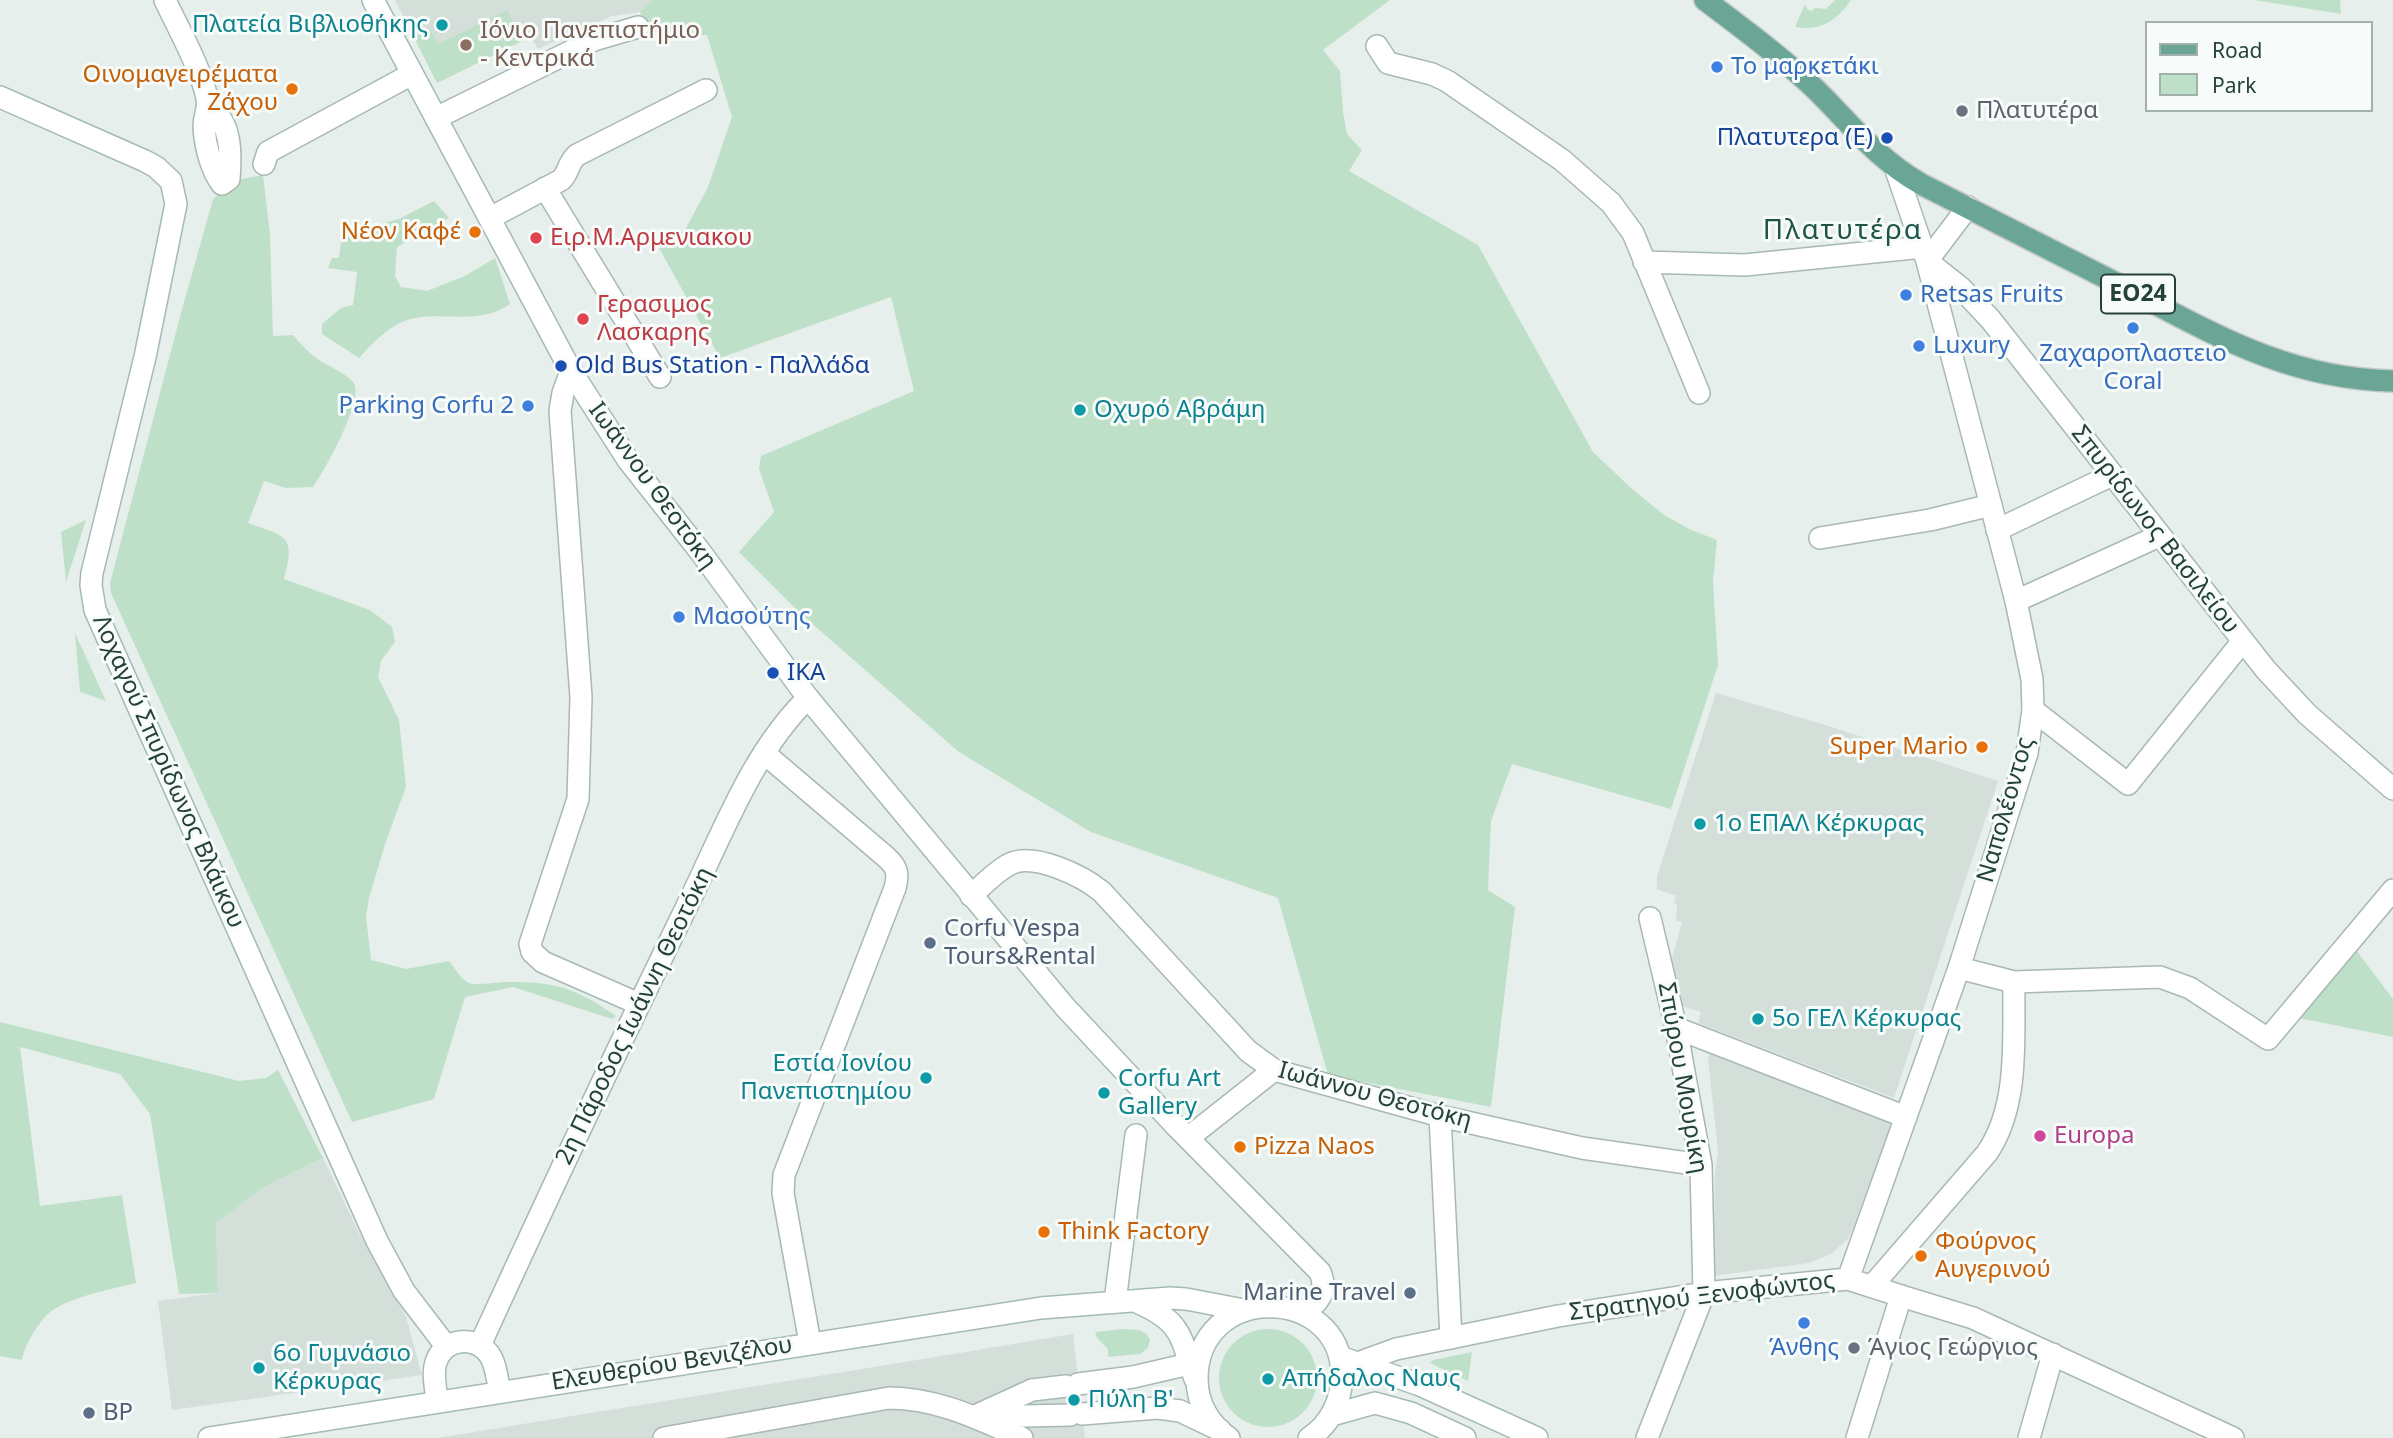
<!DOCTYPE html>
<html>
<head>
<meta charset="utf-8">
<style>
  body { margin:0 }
  #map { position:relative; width:2393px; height:1438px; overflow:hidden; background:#e6efeb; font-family:"Noto Sans",sans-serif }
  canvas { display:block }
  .legend { position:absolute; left:2145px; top:21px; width:228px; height:91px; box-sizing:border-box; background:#f7fbf9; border:2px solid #a3b1ad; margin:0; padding:9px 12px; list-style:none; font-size:21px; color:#24423a }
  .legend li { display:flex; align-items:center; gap:14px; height:35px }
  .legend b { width:35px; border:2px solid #a3b1ad }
</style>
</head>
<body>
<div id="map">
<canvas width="2393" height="1438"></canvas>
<ul class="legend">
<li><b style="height:9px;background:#6aa596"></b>Road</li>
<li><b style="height:19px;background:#bfe0c8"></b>Park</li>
</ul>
</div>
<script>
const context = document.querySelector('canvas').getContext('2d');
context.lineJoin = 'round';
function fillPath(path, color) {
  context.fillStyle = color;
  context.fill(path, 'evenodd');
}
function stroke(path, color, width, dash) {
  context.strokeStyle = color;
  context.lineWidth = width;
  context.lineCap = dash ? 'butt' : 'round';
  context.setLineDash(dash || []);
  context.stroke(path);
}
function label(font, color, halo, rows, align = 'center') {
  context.font = font + ' "Noto Sans",sans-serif';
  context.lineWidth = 6;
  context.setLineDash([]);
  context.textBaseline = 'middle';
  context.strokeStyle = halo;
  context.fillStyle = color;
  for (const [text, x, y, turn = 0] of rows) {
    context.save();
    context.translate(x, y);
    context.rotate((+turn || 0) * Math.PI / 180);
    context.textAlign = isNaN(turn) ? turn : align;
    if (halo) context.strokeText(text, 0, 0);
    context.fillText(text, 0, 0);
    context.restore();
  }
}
fillPath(new Path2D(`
  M395,0H653L640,12L612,16L538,49L531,37L437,83Z
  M1716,693L1822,724L1998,781L1894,1098L1698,1023L1701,1012L1682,1006L1671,962L1682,922L1676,921L1677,904L1674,903L1676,896L1657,889V876Z
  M1710,1053L1893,1120L1854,1226L1848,1239L1831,1254L1809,1263L1713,1276L1715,1173L1718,1152L1708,1058Z
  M323,1158L359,1233L406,1317L422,1375L172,1410L158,1301L218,1293L216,1223L264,1187Z
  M1073,1334L1085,1438H437L954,1354Z`), '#d4dfda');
fillPath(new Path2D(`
  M653,0H1390L1323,50L1340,71L1343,112L1347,134L1362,150L1349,171L1478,245L1593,452L1631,488L1664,515L1691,530L1717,540L1713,581L1718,665L1671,809L1512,764L1491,821L1488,890L1515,907L1491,1107L1328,1075L1278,898L1091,832L959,752L800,613L739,552L774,512L759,469L761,456L914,391L891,297L720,358L659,248L686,228L708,187L732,117L707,35L647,36L640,12Z
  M1835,0H1851C1838,20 1819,32 1795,27L1805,4L1808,10L1812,11L1815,8L1826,9Z
  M2255,0H2340L2341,14Z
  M507,10L523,40L437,83L414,37L430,29L438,44Z
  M263,175L270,234L273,336L293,335C300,343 308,352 316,358C327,366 345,372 353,382C366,397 324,472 313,487L286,488L264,481L248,523C287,537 296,535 284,579L370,610L392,627L395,642L381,661L378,677L399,720L406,787L386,841L369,898L366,916L371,960L406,969L449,961C455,968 462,982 472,984C480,985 499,982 510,982C558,982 577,989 616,1016L612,1019L513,987L465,997L434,1099L352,1122L111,593L110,583L181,313L213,199L237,180Z
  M434,201L449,218L397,247L395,276L401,287L427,291L465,276L495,258L510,304C480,325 448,312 415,318C392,322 375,341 359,358L322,334V324L341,308L353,305L357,272L328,268L332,258H339L342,234L399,219Z
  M86,520L66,582L61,532Z
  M75,633L106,701L80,692Z
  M2353,946L2393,999V1037L2299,1018Z
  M0,1022L239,1081L266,1078L278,1070L323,1158L264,1187L216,1223L218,1293L179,1294L150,1114L120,1074L20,1047L40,1206L122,1195L136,1283C109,1290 77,1295 53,1310C40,1318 24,1346 22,1360L0,1356Z
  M1219 1378a49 49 0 1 1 98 0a49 49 0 1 1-98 0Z
  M1124,1329L1139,1330L1147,1334L1150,1340L1148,1348L1140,1354L1108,1357V1349L1097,1338L1095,1332Z
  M1472,1352L1468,1381L1430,1363L1433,1360Z`), '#bfe0c8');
const minor = new Path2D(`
  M165,0C178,28 197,61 205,90C211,110 204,112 204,127C205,145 211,170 222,184L229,179C231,155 232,121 209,108
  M1377,46L1388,63L1432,74L1447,81L1562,160L1611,203L1633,233L1699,393
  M436,118L594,40L638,27
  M264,164L268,152L412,74
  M545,188L660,377
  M490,218L561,180C569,173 568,162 577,155L706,90
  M1927,261L1961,288L1991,320L2266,670L2307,714L2393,789
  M1644,262L1745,265L1923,247
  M571,371L563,393L560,411L581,697L578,799L530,944L532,952L543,962L639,1004
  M1997,530L2112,475
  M1820,538L1930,520L1991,505
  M2016,601L2159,536
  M2033,710L2128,784L2242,642
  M764,753L886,857C897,867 899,873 895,888L784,1175L783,1193L810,1343
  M971,896C983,885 996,871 1010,864C1034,852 1083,876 1102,892L1248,1051L1274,1070L1440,1116L1582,1148L1701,1165
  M2014,982L2160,977L2190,988L2268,1039L2393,890
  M1676,1028L1906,1117
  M1440,1116L1451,1338
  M1188,1138L1274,1070
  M1872,1286L1987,1153C2020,1105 2013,1037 2014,982L1959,968
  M1901,1296L1973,1318L2233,1438
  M1115,1302L1136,1135
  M1078,1384L1133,1377L1189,1364
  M1082,1414L1158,1408L1180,1411L1220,1430
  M973,1417L1032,1390L1066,1386
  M982,1417L1070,1415
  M664,1438L889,1398C937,1398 979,1419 1022,1438
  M1647,1438L1704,1293L1701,1165L1676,1028L1650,918
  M2029,1438L2053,1354`);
const tertiary = new Path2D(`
  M1927,261L1968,207
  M1848,1279L1959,968L2027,753L2033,710L2032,679L2016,601L1927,261L1896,170
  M480,1345C547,1199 615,1053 686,908C721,838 751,753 808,698
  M1355,1364L1396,1349L1558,1316L1704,1293L1848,1279L1901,1296L1857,1438`);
const secondary = new Path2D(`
  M373,0L571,371L628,460L699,550L808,698L1065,1007L1177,1127L1320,1272C1328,1291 1319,1305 1301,1312
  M0,97L145,161L156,167L171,181L176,204L145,357L92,573L91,585L95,610L377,1241L404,1291L446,1346
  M1137,1302C1183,1322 1180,1336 1195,1379
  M1340,1357L1420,1385L1537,1438
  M437,1401C436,1389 432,1373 436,1362C444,1338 474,1335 489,1354C496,1363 497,1380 500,1391
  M1332,1415L1375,1403L1411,1413L1465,1438
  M209,1438L1041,1308L1170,1298L1186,1299L1244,1310
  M1229,1438C1209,1424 1197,1403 1197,1379C1197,1283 1340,1284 1342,1374C1342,1399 1331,1424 1309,1438`);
const primary = new Path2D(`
  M1705,0C1741,27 1777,54 1810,84C1848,120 1874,157 1921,184C1984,216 2047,248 2110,280C2205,329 2283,379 2393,381`);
stroke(minor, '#a8b8b2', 24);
stroke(tertiary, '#a8b8b2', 24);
stroke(secondary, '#a4bbb3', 24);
stroke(primary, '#c2cac8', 24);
stroke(minor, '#fff', 21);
stroke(tertiary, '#fff', 21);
stroke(secondary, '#fff', 21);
stroke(primary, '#6aa596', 21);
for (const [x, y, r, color] of [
  [442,25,7,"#0f9aa8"],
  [466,45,7,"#8d6e63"],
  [1717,67,7,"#3f7fe0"],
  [292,89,7,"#e8710a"],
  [1962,111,7,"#6b7280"],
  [1887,138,7,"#1a4fb4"],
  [475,232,7,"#e8710a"],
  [536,238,7,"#e0444e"],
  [1906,295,7,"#3f7fe0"],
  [583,319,7,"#e0444e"],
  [2133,328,7,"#3f7fe0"],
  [1919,346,7,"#3f7fe0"],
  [561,366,7,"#1a4fb4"],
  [528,406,7,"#3f7fe0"],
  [1080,410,7,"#0f9aa8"],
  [679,617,7,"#3f7fe0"],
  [773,673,7,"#1a4fb4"],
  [1982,747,7,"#e8710a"],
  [1700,824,7,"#0f9aa8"],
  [930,943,7,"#5c6f8a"],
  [1758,1019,7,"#0f9aa8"],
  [926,1078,7,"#0f9aa8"],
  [1104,1093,7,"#0f9aa8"],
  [2040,1136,7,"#d1479c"],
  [1240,1147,7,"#e8710a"],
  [1044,1232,7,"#e8710a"],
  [1921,1256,7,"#e8710a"],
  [1410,1293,7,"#5c6f8a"],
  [1804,1323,7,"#3f7fe0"],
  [1854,1348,7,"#6b7280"],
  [259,1368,7,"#0f9aa8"],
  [1268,1379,7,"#0f9aa8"],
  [1074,1400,7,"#0f9aa8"],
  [89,1413,7,"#5c6f8a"]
]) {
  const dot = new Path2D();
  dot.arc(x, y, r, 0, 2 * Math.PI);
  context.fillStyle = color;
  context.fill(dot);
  stroke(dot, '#f7fbf9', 2.5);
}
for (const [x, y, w] of [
  [2138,294,74]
]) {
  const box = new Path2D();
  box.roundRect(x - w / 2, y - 19.5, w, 39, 5);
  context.fillStyle = '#f7fbf9';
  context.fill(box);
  stroke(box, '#24423a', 2);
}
label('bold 23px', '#24423a', null, [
  ["ΕΟ24",2138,294]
]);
label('24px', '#0d838f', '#f7fbf9', [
  ["Πλατεία Βιβλιοθήκης",428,25,"right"],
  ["Οχυρό Αβράμη",1094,410],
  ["1ο ΕΠΑΛ Κέρκυρας",1714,824],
  ["5ο ΓΕΛ Κέρκυρας",1772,1019],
  ["Εστία Ιονίου",912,1064,"right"],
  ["Πανεπιστημίου",912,1092,"right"],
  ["Corfu Art",1118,1079],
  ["Gallery",1118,1107],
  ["6ο Γυμνάσιο",273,1354],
  ["Κέρκυρας",273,1382],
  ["Απήδαλος Ναυς",1282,1379],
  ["Πύλη Β'",1088,1400]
], 'left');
label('24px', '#785e54', '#f7fbf9', [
  ["Ιόνιο Πανεπιστήμιο",480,31],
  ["- Κεντρικά",480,59]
], 'left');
label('24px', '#366cbe', '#f7fbf9', [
  ["Το μαρκετάκι",1731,67],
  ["Retsas Fruits",1920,295],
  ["Luxury",1933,346],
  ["Ζαχαροπλαστειο",2133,354,"center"],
  ["Coral",2133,382,"center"],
  ["Parking Corfu 2",514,406,"right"],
  ["Μασούτης",693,617],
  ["Άνθης",1804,1348,"center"]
], 'left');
label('24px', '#c56008', '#f7fbf9', [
  ["Οινομαγειρέματα",278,75],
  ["Ζάχου",278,103],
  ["Νέον Καφέ",461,232],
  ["Super Mario",1968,747],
  ["Pizza Naos",1254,1147,"left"],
  ["Think Factory",1058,1232,"left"],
  ["Φούρνος",1935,1242,"left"],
  ["Αυγερινού",1935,1270,"left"]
], 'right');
label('24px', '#5b616d', '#f7fbf9', [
  ["Πλατυτέρα",1976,111],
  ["Άγιος Γεώργιος",1868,1348]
], 'left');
label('24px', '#164399', '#f7fbf9', [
  ["Πλατυτερα (E)",1873,138,"right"],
  ["Old Bus Station - Παλλάδα",575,366],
  ["ΙΚΑ",787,673]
], 'left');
label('24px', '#be3a42', '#f7fbf9', [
  ["Ειρ.Μ.Αρμενιακου",550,238],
  ["Γερασιμος",597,305],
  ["Λασκαρης",597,333]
], 'left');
label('24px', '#24423a', '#f7fbf9', [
  ["Ιωάννου Θεοτόκη",652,486,54],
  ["Σπυρίδωνος Βασιλείου",2155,530,52],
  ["Λοχαγού Σπυρίδωνος Βλάικου",168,772,66],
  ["Ναπολέοντος",2006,810,-74],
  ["2η Πάροδος Ιωάννη Θεοτόκη",635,1016,-64],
  ["Σπύρου Μουρίκη",1682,1078,80],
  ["Ιωάννου Θεοτόκη",1375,1096,15],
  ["Στρατηγού Ξενοφώντος",1702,1297,-7],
  ["Ελευθερίου Βενιζέλου",672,1364,-9]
]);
label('24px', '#4e5e75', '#f7fbf9', [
  ["Corfu Vespa",944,929],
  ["Tours&Rental",944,957],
  ["Marine Travel",1396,1293,"right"],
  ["BP",103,1413]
], 'left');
label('24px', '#b23c85', '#f7fbf9', [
  ["Europa",2054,1136]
], 'left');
context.letterSpacing = '2px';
label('28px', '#1f5548', '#f7fbf9', [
  ["Πλατυτέρα",1843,231]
]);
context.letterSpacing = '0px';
</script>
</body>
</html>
